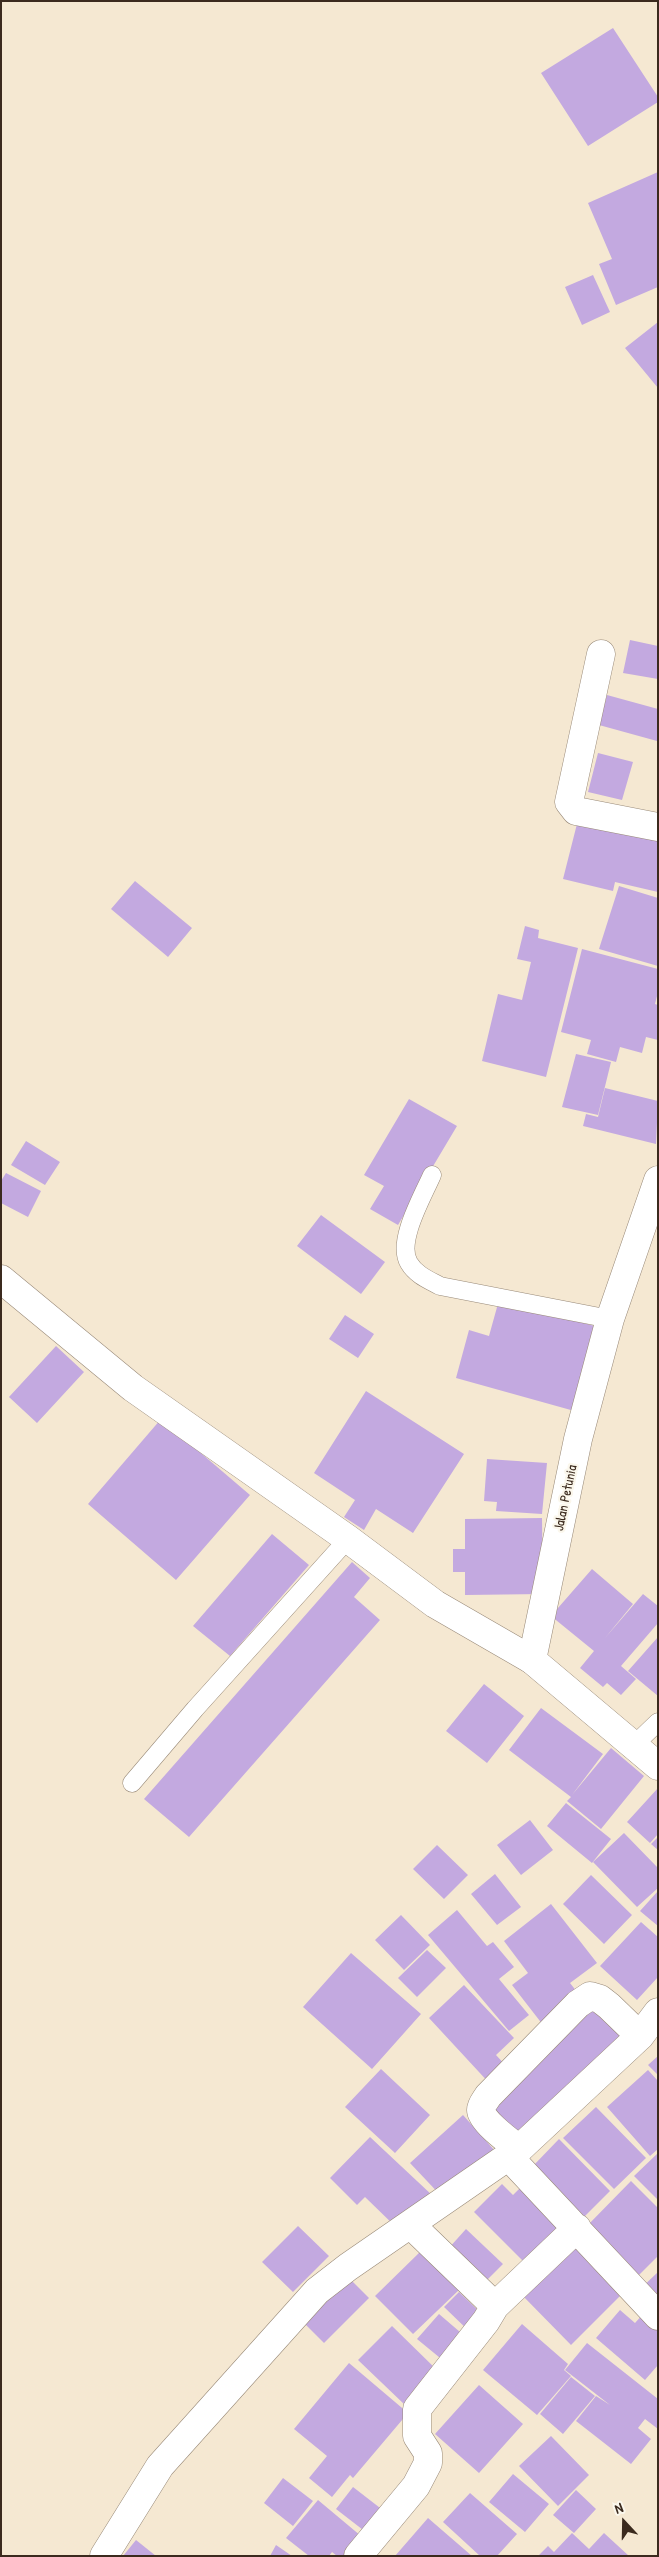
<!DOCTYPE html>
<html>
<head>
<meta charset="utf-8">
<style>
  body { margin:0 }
  #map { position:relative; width:659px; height:2557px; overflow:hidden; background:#f5e8d2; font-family:"Patrick Hand",sans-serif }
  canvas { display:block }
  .frame { position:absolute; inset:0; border:2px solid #3b2a1e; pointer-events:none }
  .north { position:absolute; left:599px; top:2497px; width:50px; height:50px; -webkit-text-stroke:4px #fbf7ec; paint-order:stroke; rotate:339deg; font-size:14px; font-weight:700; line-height:20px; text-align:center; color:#3b2a1e }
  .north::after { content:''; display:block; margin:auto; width:18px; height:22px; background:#3b2a1e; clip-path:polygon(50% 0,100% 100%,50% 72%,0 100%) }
</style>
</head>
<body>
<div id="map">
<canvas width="659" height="2557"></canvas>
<div class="frame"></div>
<div class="north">N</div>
</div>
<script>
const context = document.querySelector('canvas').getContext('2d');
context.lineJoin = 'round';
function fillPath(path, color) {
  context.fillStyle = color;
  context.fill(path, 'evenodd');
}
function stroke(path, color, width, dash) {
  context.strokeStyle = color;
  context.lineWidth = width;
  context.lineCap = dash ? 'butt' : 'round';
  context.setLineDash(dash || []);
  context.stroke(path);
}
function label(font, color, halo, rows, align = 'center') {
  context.font = font + ' "Patrick Hand",sans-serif';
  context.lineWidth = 4.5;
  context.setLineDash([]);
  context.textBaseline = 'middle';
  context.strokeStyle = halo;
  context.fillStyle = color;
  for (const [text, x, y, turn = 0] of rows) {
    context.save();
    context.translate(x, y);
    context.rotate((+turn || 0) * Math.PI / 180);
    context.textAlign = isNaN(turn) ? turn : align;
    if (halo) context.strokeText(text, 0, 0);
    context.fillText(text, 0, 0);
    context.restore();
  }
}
fillPath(new Path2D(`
  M613,28L658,97V102L588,146L541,73Z
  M658,172V287L616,305L599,264L612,259L588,203Z
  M593,275L610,312L582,325L565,287Z
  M658,322V388L625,348Z
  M630,640L658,646V679L623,673Z
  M607,695L658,709L657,741L599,725Z
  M598,753L633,762L622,800L588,792Z
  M579,816L658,836V892L615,882L613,891L563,879Z
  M135,881L192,928L168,957L111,909Z
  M619,886L658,898V966L599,949Z
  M525,926L539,930L538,938L578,948L546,1077L482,1061L498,994L522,1000L531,962L517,959Z
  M582,949L658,969V992L655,1004L658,1005V1040L646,1037L642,1053L620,1047L616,1062L587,1054L591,1040L561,1032Z
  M576,1054L611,1062L598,1115L562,1107Z
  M605,1088L658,1101L656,1144L583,1126L586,1114L598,1117Z
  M409,1099L457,1126L398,1225L370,1209L384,1186L364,1175Z
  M26,1141L60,1162L45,1185L11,1165Z
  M6,1173L41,1191L28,1217L1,1203V1181Z
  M321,1215L385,1262L361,1294L297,1246Z
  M499,1300L602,1328L578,1412L456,1378L469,1330L489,1336Z
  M345,1315L374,1334L358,1358L329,1339Z
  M56,1346L84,1372L37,1423L9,1397Z
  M366,1391L464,1454L413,1533L376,1509L364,1530L344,1517L355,1500L314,1473Z
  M161,1419L250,1495L176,1580L88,1504Z
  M487,1459L547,1463L542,1514L496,1511L497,1502L484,1501Z
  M542,1518L543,1594L465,1595V1572H453V1549H465V1519Z
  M272,1534L309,1565L230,1656L193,1626Z
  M352,1562L370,1578L354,1597L380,1620L189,1837L144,1799Z
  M592,1569L633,1604L605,1638L643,1594L658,1606V1623L621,1666L636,1679L621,1695L607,1683L603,1687L580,1668L594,1651L551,1616Z
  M658,1637V1696L628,1671Z
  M484,1684L524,1716L487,1763L446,1731Z
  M541,1708L603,1754L572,1795L611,1748L644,1776L601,1829L567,1801L571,1797L509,1750Z
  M658,1788V1834L650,1843L627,1822Z
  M566,1803L611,1839L592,1863L547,1826Z
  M530,1820L553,1850L521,1875L497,1845Z
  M624,1833L658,1868V1888L637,1907L593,1862Z
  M658,1837V1850L651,1844Z
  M437,1845L468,1875L444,1899L413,1869Z
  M495,1874L521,1907L497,1925L471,1894Z
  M591,1875L632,1915L604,1944L563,1904Z
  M658,1891V1926L640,1911Z
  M551,1904L597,1963L570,1983L581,1997L543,2025L512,1985L528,1973L504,1941Z
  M457,1910L487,1946L493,1942L514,1967L499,1979L529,2015L509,2031L428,1935Z
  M401,1915L430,1945L404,1970L375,1940Z
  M641,1922L658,1937V1977L637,2000L600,1966Z
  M427,1950L446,1968L417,1997L398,1978Z
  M351,1953L421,2014L372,2069L303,2007Z
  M464,1985L514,2038L496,2055L508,2068L491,2085L429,2018Z
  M586,2001L626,2040L524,2143L485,2104Z
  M658,2056V2075L648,2065Z
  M381,2069L430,2115L395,2153L345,2107Z
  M648,2070L658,2081V2149L650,2156L607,2107Z
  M596,2107L646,2158L614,2189L563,2138Z
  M463,2115L496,2152L444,2199L410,2163Z
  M370,2137L433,2196L400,2231L365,2197L357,2205L330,2178Z
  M559,2139L610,2191L584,2217L533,2166Z
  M658,2153V2200L634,2176Z
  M631,2181L658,2208V2256L636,2278L585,2228Z
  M526,2182L570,2225L529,2267L474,2212L502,2184L513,2195Z
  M298,2226L329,2256L293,2292L262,2262Z
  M466,2229L503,2264L484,2283L448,2249Z
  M575,2241L625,2291L571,2345L521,2294Z
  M421,2251L460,2289L413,2334L375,2296Z
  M658,2272V2313L637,2292Z
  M344,2273L369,2298L324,2343L299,2318Z
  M459,2292L486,2318L471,2333L444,2307Z
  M620,2310L635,2323L644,2313L658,2325V2365L645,2380L596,2338Z
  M439,2314L467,2338L445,2362L417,2339Z
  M522,2324L568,2364L564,2370L571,2376L537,2415L483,2370Z
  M392,2326L438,2371L405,2405L358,2360Z
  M587,2343L658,2399V2429L645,2419L638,2428L651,2439L631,2464L576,2421L596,2396L610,2405L565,2370Z
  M349,2363L408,2413L353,2478L350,2475L332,2497L309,2478L327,2456L294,2429Z
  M571,2377L595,2396L563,2434L540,2414Z
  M479,2385L523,2424L479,2473L435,2434Z
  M551,2436L589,2475L558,2506L519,2466Z
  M513,2474L549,2504L525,2532L489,2502Z
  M283,2478L313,2501L293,2526L264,2503Z
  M353,2487L384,2511L367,2533L336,2509Z
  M576,2490L596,2509L574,2533L553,2515Z
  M470,2493L517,2534L497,2556H480L443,2522Z
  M318,2500L361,2536L344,2556H337L332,2552L329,2556H309L286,2538Z
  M428,2518L472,2556H395Z
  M572,2533L589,2549L604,2533L629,2556H538L548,2546L554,2552Z
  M136,2540L156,2556H123Z
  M276,2545L292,2556H270Z`), '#c3a9e0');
const service = new Path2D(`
  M432,1175C423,1196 396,1242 409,1263C416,1275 429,1280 440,1286L610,1319
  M634,1745L658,1722
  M132,1783L195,1709L348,1539`);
const minor = new Path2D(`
  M601,654L569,802L576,811L658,827
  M1,1279L133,1388L348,1539L435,1604L532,1660
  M519,2149C510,2142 481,2121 481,2110C481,2105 485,2101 488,2096L578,2004L590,1996L600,1999L609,2006L640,2036
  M509,2157L658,2316
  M495,2306L577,2228
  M104,2556L160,2466L317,2291L348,2267L519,2149L640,2036L658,2012
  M358,2556L416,2486L428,2463V2453L417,2436V2409L486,2321L495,2306L411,2225`);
const tertiary = new Path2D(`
  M658,1180L610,1319L578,1439L532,1660L658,1766`);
stroke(service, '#988978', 19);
stroke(minor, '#988978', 29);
stroke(tertiary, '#988978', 29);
stroke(service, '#fff', 18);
stroke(minor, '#fff', 28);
stroke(tertiary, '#fff', 28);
label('14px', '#3b2a1e', '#fbf7ec', [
  ["Jalan Petunia",566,1498,-78]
]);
</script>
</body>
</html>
